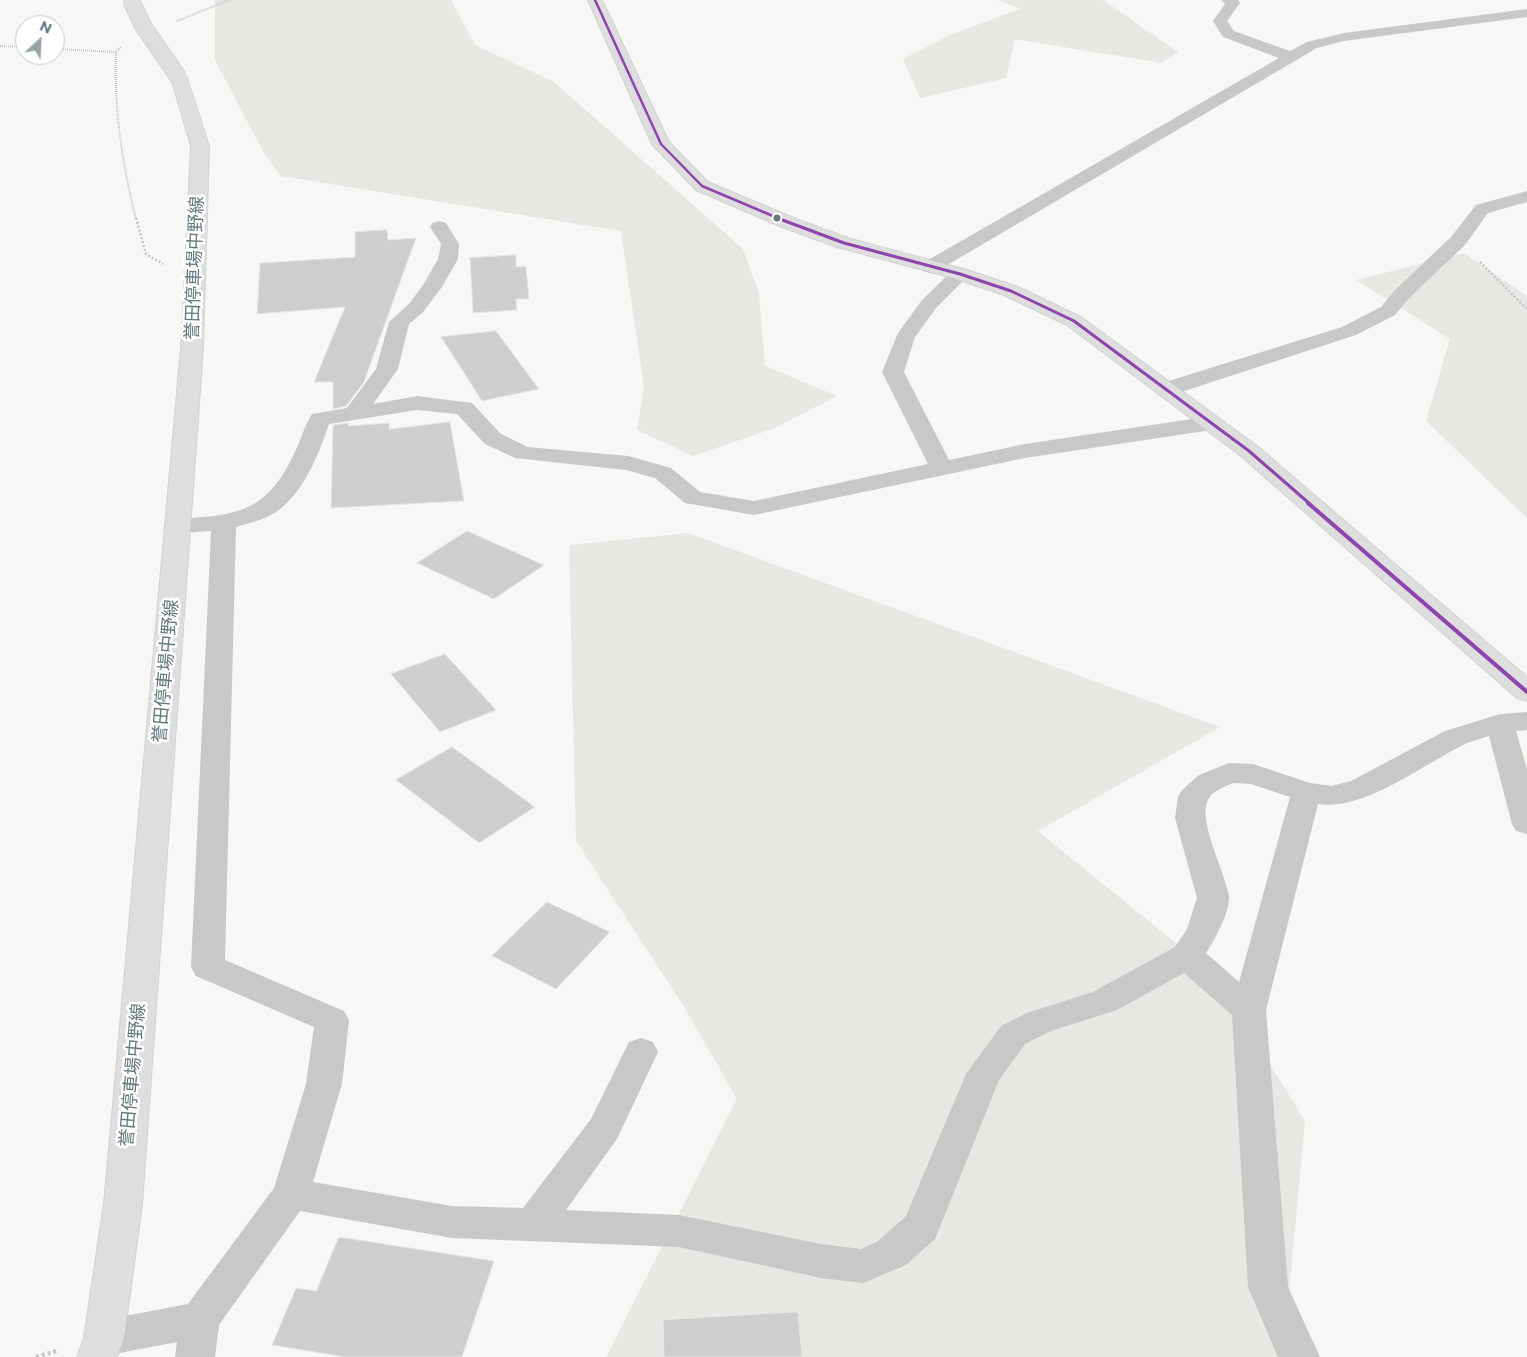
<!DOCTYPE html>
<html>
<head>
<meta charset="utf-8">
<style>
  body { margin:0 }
  #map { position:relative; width:1527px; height:1357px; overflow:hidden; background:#f7f7f6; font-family:Montserrat,sans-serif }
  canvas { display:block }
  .north { position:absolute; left:15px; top:15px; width:50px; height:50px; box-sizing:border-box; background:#fff; border:1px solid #c1c9cb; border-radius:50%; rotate:25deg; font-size:14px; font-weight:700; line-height:20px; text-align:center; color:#64797e }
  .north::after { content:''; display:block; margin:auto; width:18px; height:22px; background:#97a5a8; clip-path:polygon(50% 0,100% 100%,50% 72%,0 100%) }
</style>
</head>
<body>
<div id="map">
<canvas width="1527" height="1357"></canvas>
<div class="north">N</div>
</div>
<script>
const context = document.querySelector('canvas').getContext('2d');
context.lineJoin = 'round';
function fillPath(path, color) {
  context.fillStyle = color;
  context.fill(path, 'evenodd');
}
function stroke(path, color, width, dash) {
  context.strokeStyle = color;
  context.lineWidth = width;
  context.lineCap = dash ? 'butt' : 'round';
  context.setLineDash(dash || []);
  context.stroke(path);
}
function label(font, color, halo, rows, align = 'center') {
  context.font = font + ' Montserrat,"Noto Sans JP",sans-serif';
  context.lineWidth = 5;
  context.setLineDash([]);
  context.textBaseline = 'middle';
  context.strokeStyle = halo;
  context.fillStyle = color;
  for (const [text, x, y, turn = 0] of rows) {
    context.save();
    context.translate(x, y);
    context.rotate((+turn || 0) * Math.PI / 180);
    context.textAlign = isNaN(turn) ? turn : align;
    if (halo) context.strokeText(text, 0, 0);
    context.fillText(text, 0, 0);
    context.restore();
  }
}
fillPath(new Path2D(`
  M215,0H451L475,45L554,82L743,249L759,293L765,366L837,396L772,429L693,456L637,430L644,387L621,231L281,176L265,155L215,60Z
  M998,0H1103L1178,52L1161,63L1015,39L1006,78L920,98L903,59L950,35L1020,9Z
  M1464,253L1527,296V518L1426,421L1450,339L1356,280Z
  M688,533L1220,727L1038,831L1216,976L1305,1121L1283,1357H606L737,1099L683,1005L576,841L569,545Z`), '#e6e8e3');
const building = new Path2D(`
  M387,230L388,240L416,238L364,382L346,406L333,409V382H314L345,307L257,314L260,263L355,257V232Z
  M516,255V267L526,266L529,299H516L517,310L473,313L470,258Z
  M496,331L539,389L482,401L441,337Z
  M450,422L464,501L331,508L333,425L349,423L348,426L389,423V429Z
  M467,531L544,565L494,599L417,563Z
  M445,654L496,710L440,732L391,674Z
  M452,747L535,807L479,843L396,780Z
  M547,902L610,932L556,989L492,956Z
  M339,1237L494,1261L462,1357H345L272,1345L296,1288L316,1291Z
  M798,1312L802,1357H664L663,1320Z`);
fillPath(building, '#cdcfcf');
stroke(building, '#e6e6e6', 1);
const major = new Path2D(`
  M179,73L185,75L187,78L209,146L203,348L142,1204L124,1338L117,1357H77L84,1338L104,1204L181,348L191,146L171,78L173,75Z`);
const highway = new Path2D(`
  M588,0H602L669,142L708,182L796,219L851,239L967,270L1018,287L1081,317L1257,446L1527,677V701L1517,698L1241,456L1067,325L1004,295L953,278L837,247L782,227L696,190L652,144Z`);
stroke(major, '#d2d3d3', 2);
stroke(highway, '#d2d3d2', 2);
stroke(new Path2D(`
  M177,21L229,0
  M0,46L25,47
  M121,47L116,52C114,109 122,164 136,219
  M55,49L116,52`), '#c5c7c7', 2, [1, 1]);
stroke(new Path2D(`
  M136,218L146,254L163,264
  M1480,262L1527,309`), '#c5c7c7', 2.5, [2, 2]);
stroke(new Path2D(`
  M36,1357L57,1351`), '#c5c7c7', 4.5, [3, 3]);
fillPath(new Path2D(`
  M1221,0H1238L1240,3L1227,21L1234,31L1290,51L1307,42L1344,33L1527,9V17L1344,41L1317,48L937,271L930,273L923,271L920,267L923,263L1279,58L1223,37L1213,21L1225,4Z
  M1527,191V202L1488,213L1465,245L1409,298L1395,315L1356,335L1175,394L1167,396L1159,394L1156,389L1159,384L1342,327L1381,307L1395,290L1451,237L1476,205Z
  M439,221L446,223L459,244L458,259L442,287L423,312L409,324L398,369L373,404L417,396L472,403L501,434L528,447L628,456L671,468L700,492L754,501L928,464L882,372L898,333L922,300L953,270L960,268L967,270L970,274L936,308L915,337L904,372L949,460L1025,444L1212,416L1220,418L1223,423L1220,428L1212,430L1025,458L754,515L685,503L655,478L626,470L515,458L485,444L457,414L417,410L329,424C319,454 303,494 276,512C264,520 250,523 236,527L225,960L344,1011L349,1020L342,1084L313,1182L452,1206L523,1208L591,1119L629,1042L641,1038L653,1042L658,1052L617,1139L566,1210L679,1215L821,1244L861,1249L878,1241L906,1216L966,1074L1001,1026L1027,1013L1093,992L1175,947L1187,929L1197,898L1175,818L1178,797L1182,790L1199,775L1229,763L1253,764L1310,783L1331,786L1351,781L1445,731L1500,714L1527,712V730L1516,731L1527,769V834L1516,831L1512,824L1489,736C1481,739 1471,741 1463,745C1422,765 1365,811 1318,804L1266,1010L1288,1287L1320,1357H1278L1248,1287L1232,1015L1184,973L1117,1010L1051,1031L1025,1044L999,1080L935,1239L906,1265L863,1283L821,1278L679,1247L452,1238L300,1211L219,1325L215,1357H175L177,1342L104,1356L90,1351L84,1338L90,1325L104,1320L188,1304L274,1188L306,1084L314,1027L196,976L191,967L211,531L177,533L168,531L165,526L168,521L177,519C235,515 265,514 293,456C300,443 304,426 312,414L347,408L376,369L389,322L409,304L423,285L438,259L441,244L430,227L432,223ZM1233,783L1251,784L1290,797L1239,982L1206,953C1214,941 1230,912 1229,897C1226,874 1197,820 1208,800C1212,791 1224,787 1233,783Z`), '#c7c9c9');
fillPath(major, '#dedede');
fillPath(highway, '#dedede');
const majorBridge = new Path2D(`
  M131,0L143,26L179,78`);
stroke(majorBridge, '#d2d3d3', 18, []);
stroke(majorBridge, '#dedede', 16);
stroke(new Path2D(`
  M595,0L661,144L702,186L780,219`), '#8e44ad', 2.5);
stroke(new Path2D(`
  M777,218L844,243L960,274L1011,291L1074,321L1249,451L1310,504`), '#8e44ad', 3);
stroke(new Path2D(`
  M1308,503L1527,692`), '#8e44ad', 4);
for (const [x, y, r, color] of [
  [777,218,4.5,"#64797e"]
]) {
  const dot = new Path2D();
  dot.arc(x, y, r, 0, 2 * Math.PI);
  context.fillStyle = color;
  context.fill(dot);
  stroke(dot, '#fff', 2);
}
label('18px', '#64797e', '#fff', [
  ["誉田停車場中野線",195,268,-88],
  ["誉田停車場中野線",166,671,-85],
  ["誉田停車場中野線",133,1075,-85]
]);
</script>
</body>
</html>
